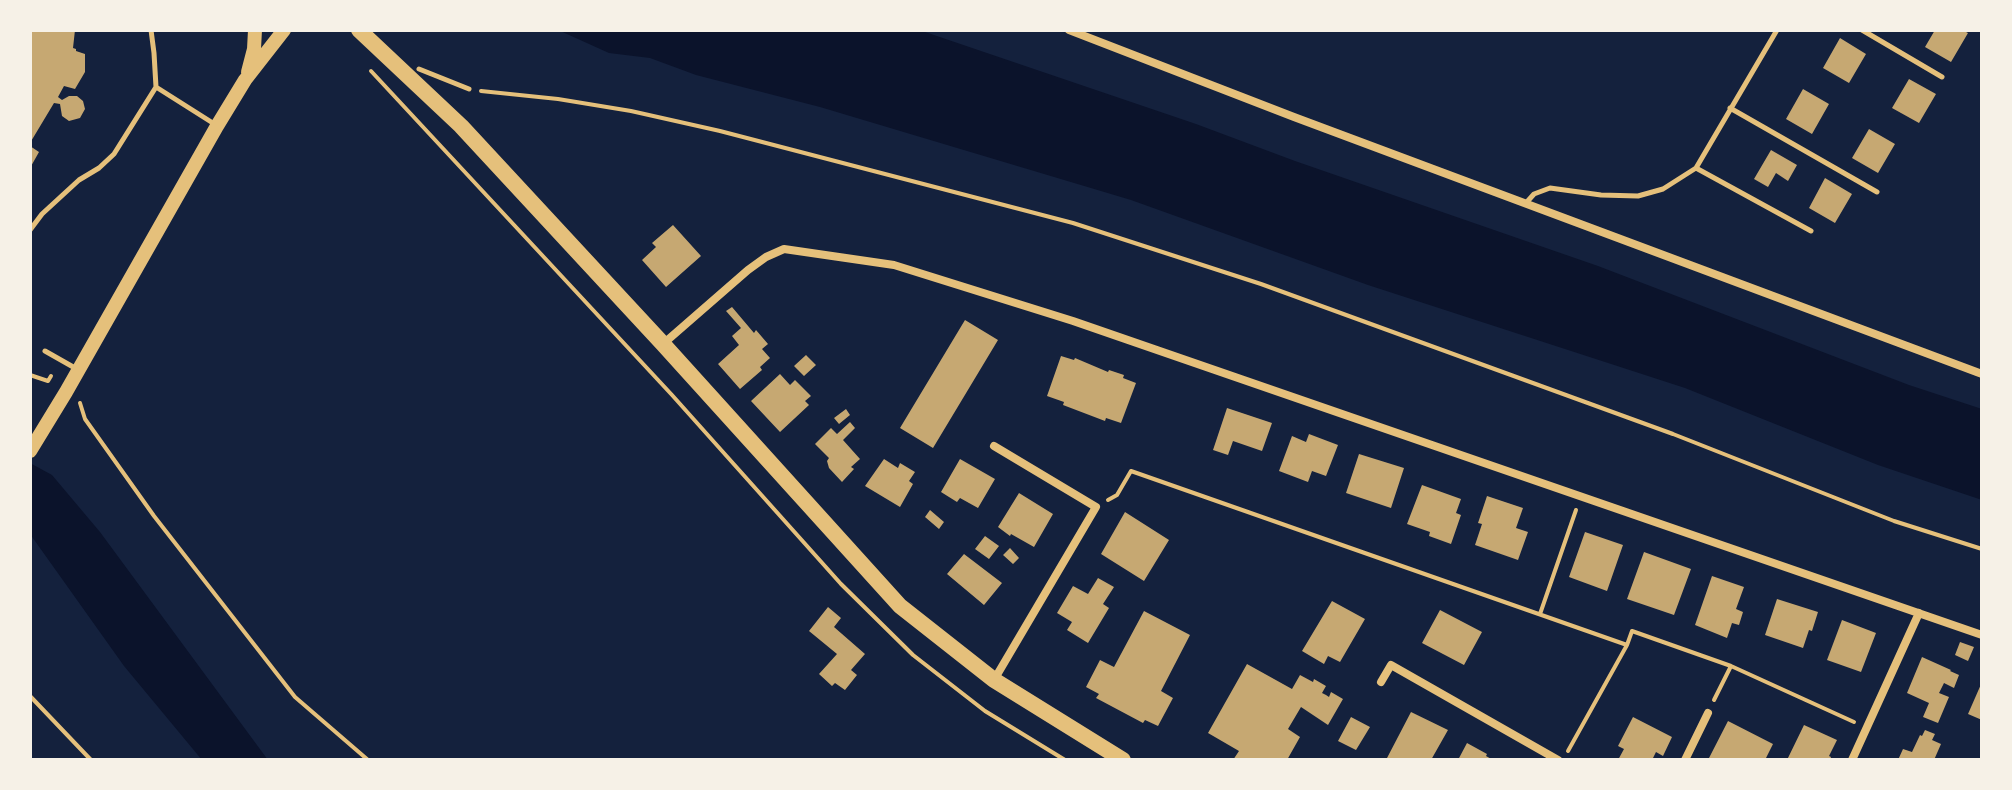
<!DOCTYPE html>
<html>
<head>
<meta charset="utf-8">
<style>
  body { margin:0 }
  #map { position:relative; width:2012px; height:790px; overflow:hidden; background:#14213d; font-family:Merriweather,serif }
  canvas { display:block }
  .frame { position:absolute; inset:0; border:32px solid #f6f1e7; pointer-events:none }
</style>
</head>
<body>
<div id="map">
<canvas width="2012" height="790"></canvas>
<div class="frame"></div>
</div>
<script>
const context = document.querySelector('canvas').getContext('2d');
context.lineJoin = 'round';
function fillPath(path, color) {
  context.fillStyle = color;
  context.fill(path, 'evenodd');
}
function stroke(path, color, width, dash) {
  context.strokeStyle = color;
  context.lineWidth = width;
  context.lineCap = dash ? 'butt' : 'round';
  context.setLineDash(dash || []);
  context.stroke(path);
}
fillPath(new Path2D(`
  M558,30H919L931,34L1196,124L1295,161L1598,266L1909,385L1982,409V500L1878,465L1685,388L1368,285L1131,200L820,107L696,75L650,58L609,53Z
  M30,463L52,475L100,532L268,760H202L124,666L30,534Z`), '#0b132b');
fillPath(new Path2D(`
  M30,30H75L73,48L76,49V51L85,54V72L75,89L64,86L58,97L62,100L69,96H77L83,101L85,109L80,118L69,121L62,116L60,104L54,103L30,143Z
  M1935,30H1962L1968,33L1951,62L1925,47Z
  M1840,38L1866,54L1849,83L1823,68Z
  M1909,79L1936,94L1919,123L1892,108Z
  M1803,89L1829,104L1812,134L1786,119Z
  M1869,129L1895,144L1878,173L1852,158Z
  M30,146L39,152L30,168Z
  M1771,150L1797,165L1788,181L1776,173L1768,187L1754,179Z
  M1825,178L1852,194L1835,223L1809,208Z
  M673,225L701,256L666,287L642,260L656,247L652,243Z
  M732,307L754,333L756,330L768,344L762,349L770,358L760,367L762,370L740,389L718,364L739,345L732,336L741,328L726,311Z
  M965,320L998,340L933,448L900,428Z
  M806,355L816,365L804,376L794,366Z
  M1061,356L1074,360L1075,358L1108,372L1109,370L1124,375L1123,378L1136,383L1121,423L1106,418L1105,421L1063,405L1064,402L1047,396Z
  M780,374L790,385L795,380L811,396L805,401L809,405L780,432L751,401Z
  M1227,408L1272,423L1262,451L1233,441L1228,455L1213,450Z
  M846,409L850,415L839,424L834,418Z
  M850,422L855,428L843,440L860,459L851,467L854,469L842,482L829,468L827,461L829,458L815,444L831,428L837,434Z
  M1309,434L1338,445L1326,476L1312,471L1308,482L1279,471L1292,436L1306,442Z
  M1359,454L1404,468L1391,508L1346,493Z
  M884,459L898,468L900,463L915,472L909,481L913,484L900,507L865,486Z
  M960,459L995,479L978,508L960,498L957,502L941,492Z
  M1422,485L1461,499L1456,513L1461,515L1451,544L1429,536L1430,532L1407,524Z
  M1019,493L1053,514L1034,547L1011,534L1010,536L998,527Z
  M1487,496L1523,508L1516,528L1528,532L1518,560L1475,545L1482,524L1478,523Z
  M930,510L944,522L939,529L925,517Z
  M1125,512L1169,540L1144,581L1101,554Z
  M1585,532L1623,545L1607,591L1569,577Z
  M985,536L999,546L989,559L975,549Z
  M1010,548L1019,558L1013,564L1003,555Z
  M1644,552L1691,569L1674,615L1627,599Z
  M964,554L1002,583L984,605L947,574Z
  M1712,576L1744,587L1736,609L1743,612L1739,625L1732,623L1727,638L1695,625Z
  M1098,578L1114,587L1103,604L1109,608L1088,643L1067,630L1072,622L1057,613L1073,586L1088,594Z
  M1777,599L1818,612L1812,631L1809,630L1803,648L1765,635Z
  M1332,601L1365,619L1340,662L1328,656L1324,664L1302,651Z
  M828,607L841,618L834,627L865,654L851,670L857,675L845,690L835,683L832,686L819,674L837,654L809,631Z
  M1440,610L1482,632L1464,665L1422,643Z
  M1144,611L1190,635L1161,691L1173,698L1158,726L1145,720L1143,723L1096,698L1099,694L1086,687L1100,660L1114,667Z
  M1842,620L1876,633L1861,672L1827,660Z
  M1960,642L1974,647L1968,661L1955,655Z
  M1922,657L1951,670L1950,671L1959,675L1954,688L1944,683L1939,693L1949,697L1938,723L1923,717L1929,703L1907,693Z
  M1247,664L1292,689L1300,675L1313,682L1314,679L1326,686L1322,693L1326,695L1329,697L1331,692L1343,699L1328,725L1301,707L1288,729L1300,737L1287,760H1233L1239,751L1208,733Z
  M1982,682V720L1968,714Z
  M1411,712L1448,730L1431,760H1391L1387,758Z
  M1351,717L1370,727L1356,750L1338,741Z
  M1633,717L1672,737L1663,756L1656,752L1652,760H1618L1624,749L1618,746Z
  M1728,721L1773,744L1765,760H1714L1709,758Z
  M1804,725L1837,740L1829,756L1831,757L1830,760H1787Z
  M1925,730L1935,734L1932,740L1941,744L1934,760H1898L1903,749L1912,752L1920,735L1922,736Z
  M1467,743L1487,754L1486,756L1493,760H1458Z`), '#c6a872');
stroke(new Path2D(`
  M371,71L672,395L841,584L913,655L985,711L1065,760
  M481,91L558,99L631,111L720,131L1073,223L1261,284L1673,434L1894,521L1982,549
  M30,375L48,381L51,376
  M80,403L85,419L154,516L295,697L368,760
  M1108,500L1117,495L1131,471L1627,645L1632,631L1731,666L1854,722
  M1540,614L1576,510
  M30,696L91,760
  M1714,700L1731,666
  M1568,751L1627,645`), '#e5c07b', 4);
stroke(new Path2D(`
  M151,30L154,53L156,87L216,125
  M1862,30L1942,77
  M419,69L469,89
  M1730,108L1877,192
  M1696,168L1811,231
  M1526,203L1534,194L1550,188L1601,195L1638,196L1663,189L1696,168L1777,30
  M30,230L42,214L79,180L99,168L114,154L156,87
  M45,351L75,368`), '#e5c07b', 5);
stroke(new Path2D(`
  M1069,30L1294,117L1982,374
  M663,344L748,270L766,257L784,249L894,265L1073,321L1982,635
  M994,446L1096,507L994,680
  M1381,682L1391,665L1558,760
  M1685,760L1708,713
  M1852,760L1919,613`), '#e5c07b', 8);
stroke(new Path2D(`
  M248,72L254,49L255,30
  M30,451L66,392L217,126L245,80L284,30`), '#e5c07b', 14);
stroke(new Path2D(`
  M359,30L461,126L663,344L900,606L994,680L1123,760`), '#e5c07b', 16);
</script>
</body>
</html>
